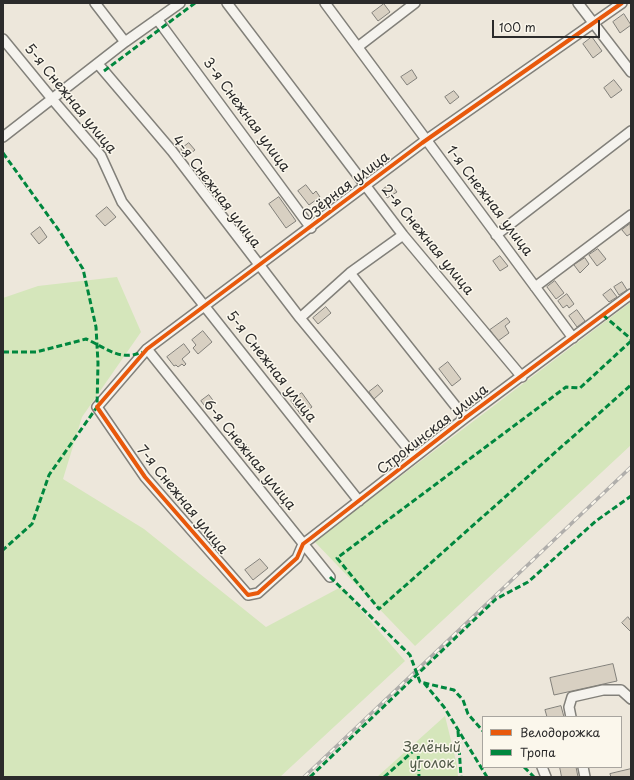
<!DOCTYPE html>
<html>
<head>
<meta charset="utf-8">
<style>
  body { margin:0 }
  #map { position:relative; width:634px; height:780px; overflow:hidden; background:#ede7db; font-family:"Playpen Sans",sans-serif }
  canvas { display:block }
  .frame { position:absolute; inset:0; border:4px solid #2b2b2b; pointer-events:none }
  .legend { position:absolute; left:482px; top:716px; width:140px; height:52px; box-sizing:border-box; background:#fbf7ec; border:1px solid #a8a59f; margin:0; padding:5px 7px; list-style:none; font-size:12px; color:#2b2b2b }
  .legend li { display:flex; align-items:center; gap:8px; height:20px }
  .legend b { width:20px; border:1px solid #a8a59f }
  .scale { position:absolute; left:492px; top:20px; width:108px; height:18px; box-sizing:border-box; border:2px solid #2b2b2b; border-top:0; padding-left:5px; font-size:12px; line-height:14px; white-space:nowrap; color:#2b2b2b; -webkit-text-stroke:3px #fbf7ec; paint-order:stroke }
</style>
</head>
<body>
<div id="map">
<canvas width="634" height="780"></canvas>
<div class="frame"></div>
<ul class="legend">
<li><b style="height:5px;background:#e8590c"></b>Велодорожка</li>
<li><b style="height:5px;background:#00873e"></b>Тропа</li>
</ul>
<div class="scale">100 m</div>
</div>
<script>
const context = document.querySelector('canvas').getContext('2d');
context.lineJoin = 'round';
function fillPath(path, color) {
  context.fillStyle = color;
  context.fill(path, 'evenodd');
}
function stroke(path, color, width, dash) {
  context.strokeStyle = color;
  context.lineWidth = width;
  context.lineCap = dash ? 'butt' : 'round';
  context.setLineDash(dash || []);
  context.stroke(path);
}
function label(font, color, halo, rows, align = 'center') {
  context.font = font + ' "Playpen Sans",sans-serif';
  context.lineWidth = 3;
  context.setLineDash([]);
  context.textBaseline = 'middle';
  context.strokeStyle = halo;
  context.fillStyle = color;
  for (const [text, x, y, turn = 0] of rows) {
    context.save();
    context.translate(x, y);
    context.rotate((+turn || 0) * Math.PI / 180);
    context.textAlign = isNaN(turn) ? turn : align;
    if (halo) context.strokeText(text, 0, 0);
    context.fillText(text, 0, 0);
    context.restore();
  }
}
fillPath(new Path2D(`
  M117,277L141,332L82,417L63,479L144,529L266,627L341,587L405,661L280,777H3V298L38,286Z
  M631,302V445L415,646L311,538L393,482Z
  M445,716L457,765L458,777H377Z`), '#d5e6bb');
const building = new Path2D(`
  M384,4L390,12L378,21L372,13Z
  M624,14L631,25L620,33L613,22Z
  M592,37L602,51L593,58L583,44Z
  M412,70L417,78L407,85L401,77Z
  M614,80L622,90L611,98L604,88Z
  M454,91L459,97L450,104L445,97Z
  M189,143L195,150L186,157L181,149Z
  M391,184L397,192L387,198L382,190Z
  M306,185L313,194L316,191L320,197L309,205L298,191Z
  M279,197L296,221L286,228L269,204Z
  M107,207L116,217L105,226L96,216Z
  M630,224L631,236L630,234L627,236L622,230Z
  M40,227L47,237L39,244L31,234Z
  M598,249L606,259L597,266L589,255Z
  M500,256L508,266L500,271L493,261Z
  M585,258L589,264L580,273L574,265Z
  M555,281L564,293L556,299L547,287Z
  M622,282L627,290L619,295L614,287Z
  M611,289L617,297L609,302L603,295Z
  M567,294L574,304L569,308L567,305L563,308L558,301Z
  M326,307L331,313L318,324L313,318Z
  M577,310L585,321L577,327L569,316Z
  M507,318L510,322L505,326L509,333L498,341L490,330Z
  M203,331L212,342L198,354L193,348L196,345L192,340Z
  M184,344L190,352L182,359L186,364L184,366L182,364L178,367L176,365L174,366L167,357Z
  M448,362L461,379L452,386L439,369Z
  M378,385L383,391L374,399L369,392Z
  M302,393L312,407L301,415L291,401Z
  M209,395L215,403L207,409L201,401Z
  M245,443L252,452L247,456L239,447Z
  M260,559L268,568L253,580L245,570Z
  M628,617L631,621V632L622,623Z
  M613,664L617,681L554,695L550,678Z
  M561,706L564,717H547L545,710Z
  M560,767H576L578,777H562Z
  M631,769V777H611L610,774Z`);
fillPath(building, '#d8d0c2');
stroke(building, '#82807a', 1);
const minor = new Path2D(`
  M95,3L125,42
  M227,3L403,235L522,377
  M325,3L573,338
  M578,3L631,72
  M622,3L422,143L147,349L97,407L145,477L248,595L258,593L297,558L303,544L311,538L465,418L631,294
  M157,19L311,228
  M3,39L53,100L101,156L122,202L359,501
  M359,46L415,3
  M98,64L172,151L300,318L415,457
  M3,137L125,42L180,3
  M496,235L631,131
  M350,273L465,418
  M535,287L631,215
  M300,318L350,273L403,235
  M147,349L330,577
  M571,717L569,707L572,697L603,690H621L631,699
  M542,767L546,777
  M583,767L585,777`);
stroke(minor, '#82807a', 12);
stroke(minor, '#f5f3ee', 9);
const rail = new Path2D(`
  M304,777L631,467`);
stroke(rail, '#b0aeab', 3.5);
stroke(rail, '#fbf7ec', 2, [6]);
stroke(new Path2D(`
  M104,71L195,3
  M3,153L60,232L83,269L96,327L98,363L97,407L49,475L32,524L3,550
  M603,315L631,339
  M631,341L580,388L566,387L337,558L379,609L631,385
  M3,352H36L86,339C105,347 120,362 142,352
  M330,577L410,655L420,682L454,690L463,700L468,714L483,731
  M424,683L444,707L487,777
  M458,731L461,777
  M418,747L419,777
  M524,767L534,777
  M310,777L496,599L528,582L596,521L631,496
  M384,777L418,747`), '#00873e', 3, [6, 3]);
stroke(new Path2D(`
  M622,3L422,143L147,349L97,407L145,477L248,595L258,593L297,558L303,544L311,538L465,418L631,294`), '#e8590c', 4);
label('14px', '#2b2b2b', '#fbf7ec', [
  ["5-я Снежная улица",70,99,51],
  ["3-я Снежная улица",246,115,54],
  ["Озёрная улица",346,187,-37],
  ["4-я Снежная улица",216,192,53],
  ["1-я Снежная улица",489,201,53],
  ["2-я Снежная улица",427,240,51],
  ["5-я Снежная улица",271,367,52],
  ["Строкинская улица",433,430,-38],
  ["6-я Снежная улица",249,455,51],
  ["7-я Снежная улица",182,500,51]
]);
label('14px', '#515a48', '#fbf7ec', [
  ["Зелёный",432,748],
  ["уголок",432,764]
]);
</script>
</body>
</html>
